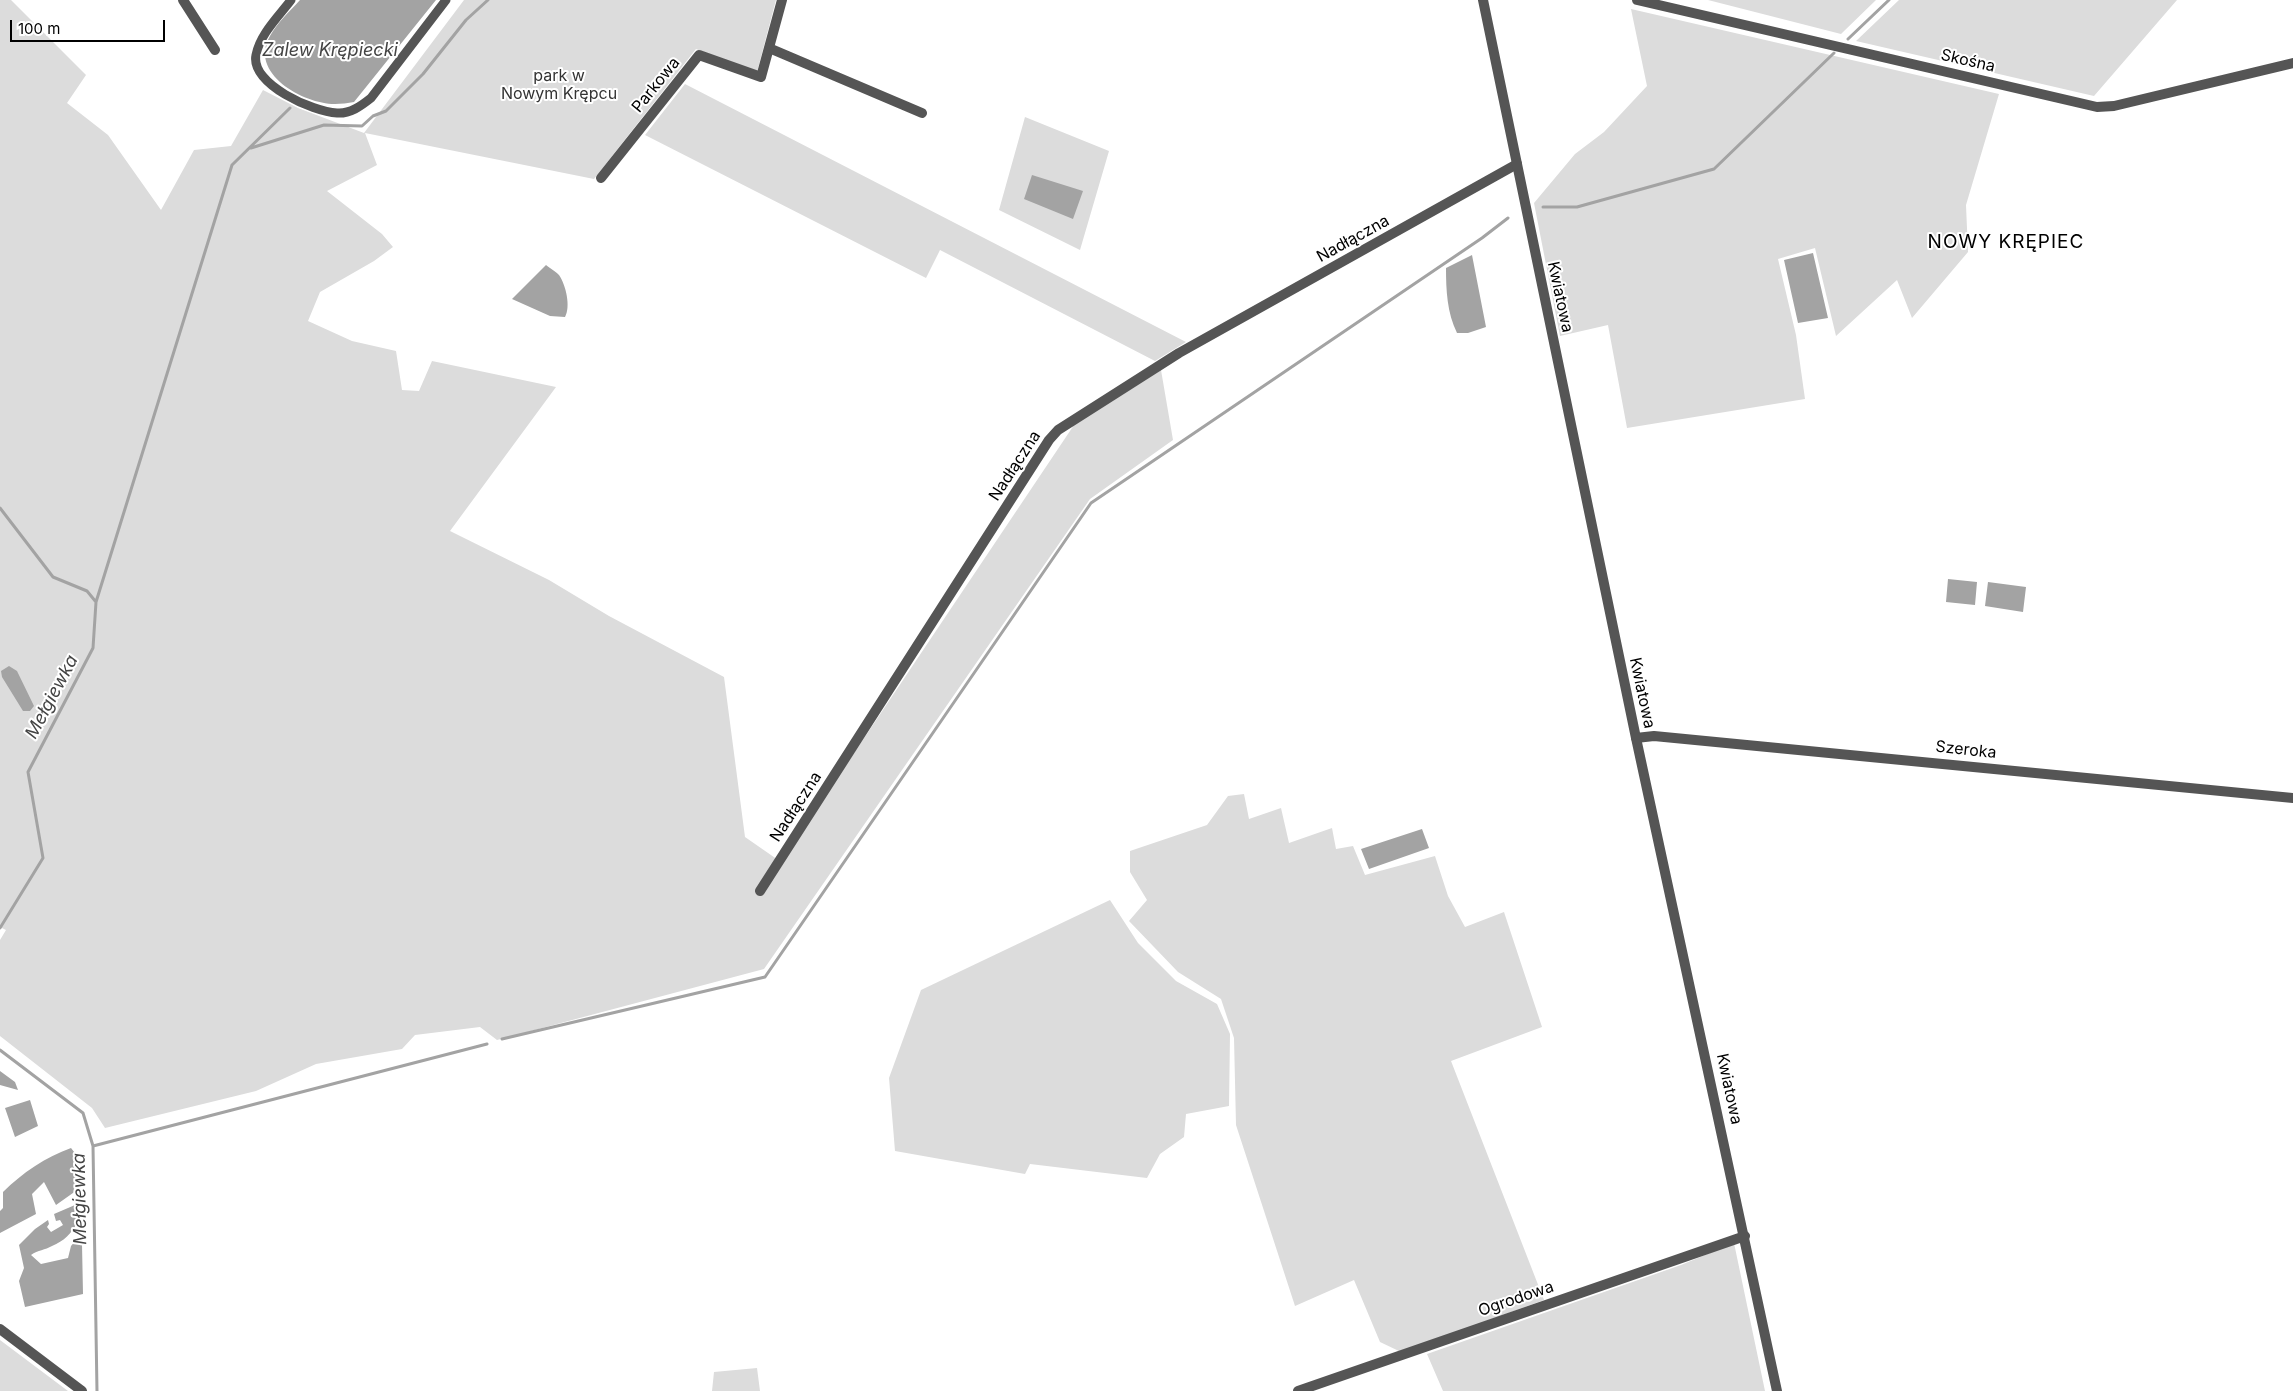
<!DOCTYPE html>
<html>
<head>
<meta charset="utf-8">
<style>
  body { margin:0 }
  #map { position:relative; width:2293px; height:1391px; overflow:hidden; background:#fff; font-family:Inter,sans-serif }
  canvas { display:block }
  .scale { position:absolute; left:10px; top:20px; width:155px; height:22px; box-sizing:border-box; border:2px solid #000; border-top:0; padding-left:6px; font-size:15px; line-height:18px; white-space:nowrap; color:#000; -webkit-text-stroke:4px #fff; paint-order:stroke }
</style>
</head>
<body>
<div id="map">
<canvas width="2293" height="1391"></canvas>
<div class="scale">100 m</div>
</div>
<script>
const context = document.querySelector('canvas').getContext('2d');
context.lineJoin = 'round';
function fillPath(path, color) {
  context.fillStyle = color;
  context.fill(path, 'evenodd');
}
function stroke(path, color, width, dash) {
  context.strokeStyle = color;
  context.lineWidth = width;
  context.lineCap = dash ? 'butt' : 'round';
  context.setLineDash(dash || []);
  context.stroke(path);
}
function label(font, color, halo, rows, align = 'center') {
  context.font = font + ' Inter,sans-serif';
  context.lineWidth = 4;
  context.setLineDash([]);
  context.textBaseline = 'middle';
  context.strokeStyle = halo;
  context.fillStyle = color;
  for (const [text, x, y, turn = 0] of rows) {
    context.save();
    context.translate(x, y);
    context.rotate((+turn || 0) * Math.PI / 180);
    context.textAlign = isNaN(turn) ? turn : align;
    if (halo) context.strokeText(text, 0, 0);
    context.fillText(text, 0, 0);
    context.restore();
  }
}
fillPath(new Path2D(`
  M0,0H11L86,75L67,103L108,135L161,210L194,150L231,146L263,90L298,108L364,133L464,0H776L757,72L696,49L594,179L365,133L377,165L327,191L382,234L393,247L374,261L320,292L308,321L352,341L396,351L402,390L419,391L432,361L556,387L450,531L549,580L609,616L724,677L745,837L781,862L1074,425L1161,370L1173,440L1090,499L764,969L497,1040L480,1027L415,1035L402,1049L316,1064L256,1091L105,1128L92,1108L0,1036V940L6,930L0,927Z
  M1708,0H1876L1841,34Z
  M1899,0H2177L2094,96L1856,41Z
  M1631,9L1999,94L1966,205L1968,252L1912,318L1897,280L1836,336L1815,248L1778,259L1796,335L1805,399L1627,428L1608,325L1560,336L1534,203L1575,154L1604,132L1647,86Z
  M685,84L1186,342L1155,361L940,250L926,278L645,135Z
  M1025,117L1109,151L1080,250L999,210Z
  M1244,794L1249,819L1281,808L1289,843L1332,828L1336,849L1353,846L1365,875L1435,856L1448,896L1465,927L1504,912L1542,1027L1451,1061L1544,1300L1401,1352L1380,1342L1354,1280L1295,1306L1236,1125L1234,1038L1221,999L1178,972L1129,921L1147,900L1130,872V851L1207,825L1228,796Z
  M1110,900L1138,943L1176,981L1217,1004L1230,1034L1229,1106L1186,1114L1184,1137L1160,1154L1147,1178L1030,1164L1025,1174L895,1151L889,1078L921,990Z
  M1734,1243L1765,1391H1443L1427,1354L1681,1265Z
  M0,1340L68,1391H0Z
  M757,1368L760,1391H712L714,1372Z`), '#dcdcdc');
fillPath(new Path2D(`
  M300,0H436L354,102C348,103 341,104 335,104C303,104 248,73 270,36C277,23 290,11 300,0Z
  M1032,175L1083,191L1073,219L1024,199Z
  M1813,253L1828,318L1798,323L1784,260Z
  M1472,255L1486,327L1468,333H1457C1447,313 1446,290 1446,268Z
  M546,265C550,268 556,272 559,275C566,285 571,307 565,317L550,316L512,299Z
  M1948,579L1977,582L1975,605L1946,602Z
  M1988,582L2026,587L2023,612L1985,606Z
  M9,666L17,671L34,706L30,711H23L2,677L1,671Z
  M1422,829L1429,848L1369,869L1361,849Z
  M0,1071L15,1082L18,1090L0,1085Z
  M30,1100L38,1126L15,1137L5,1108Z
  M71,1148L78,1157L80,1188L56,1205L44,1182L32,1194L36,1214L0,1233V1211L3,1208V1192C22,1173 46,1157 71,1148Z
  M75,1205C80,1210 81,1216 77,1223C71,1234 64,1241 52,1246C45,1250 38,1250 31,1255L41,1264L68,1258L71,1246L77,1239L82,1244L83,1294L25,1307L19,1281L24,1268L19,1245L35,1229L48,1220L49,1224L47,1227L51,1232L63,1225L60,1220L56,1221L54,1214Z`), '#a3a3a3');
stroke(new Path2D(`
  M1848,39L1889,0
  M251,148L324,125L362,126L373,116L386,111L423,74L466,20L488,0
  M1543,207H1577L1714,169L1834,53
  M0,508L53,577L87,591L96,602L93,648L28,772L43,858L0,928
  M96,602L232,165L290,108
  M502,1039L765,977L1091,503L1482,238L1508,218
  M0,1050L83,1113L93,1146L97,1391
  M93,1146L487,1044`), '#a3a3a3', 3);
stroke(new Path2D(`
  M291,0C279,16 260,34 256,55C250,84 313,112 337,113C350,114 361,106 371,98L446,0`), '#555', 9);
stroke(new Path2D(`
  M183,0L215,50
  M1637,0L2097,107L2114,106L2293,63
  M769,48L922,113
  M601,178L699,55L761,77L782,0
  M1636,738L1654,736L2293,798
  M760,891L1049,440L1058,430L1179,353L1517,164
  M0,1329L82,1391
  M1298,1391L1745,1236`), '#555', 10);
stroke(new Path2D(`
  M1483,0L1636,738L1777,1391`), '#555', 10);
label('16px', '#000', '#fff', [
  ["Skośna",1968,61,13],
  ["Parkowa",656,85,-51],
  ["Nadłączna",1353,239,-29],
  ["Kwiatowa",1560,297,78],
  ["Nadłączna",1015,466,-57],
  ["Kwiatowa",1642,693,78],
  ["Szeroka",1966,750,6],
  ["Nadłączna",796,807,-57],
  ["Kwiatowa",1729,1089,78],
  ["Ogrodowa",1516,1299,-19]
]);
label('16px', '#333', '#fff', [
  ["park w",559,76],
  ["Nowym Krępcu",559,94]
]);
label('italic 18px', '#444', '#fff', [
  ["Zalew Krępiecki",330,51],
  ["Mełgiewka",52,697,-62],
  ["Mełgiewka",80,1199,-91]
]);
context.letterSpacing = '1px';
label('19px', '#000', '#fff', [
  ["NOWY KRĘPIEC",2006,242]
]);
context.letterSpacing = '0px';
</script>
</body>
</html>
